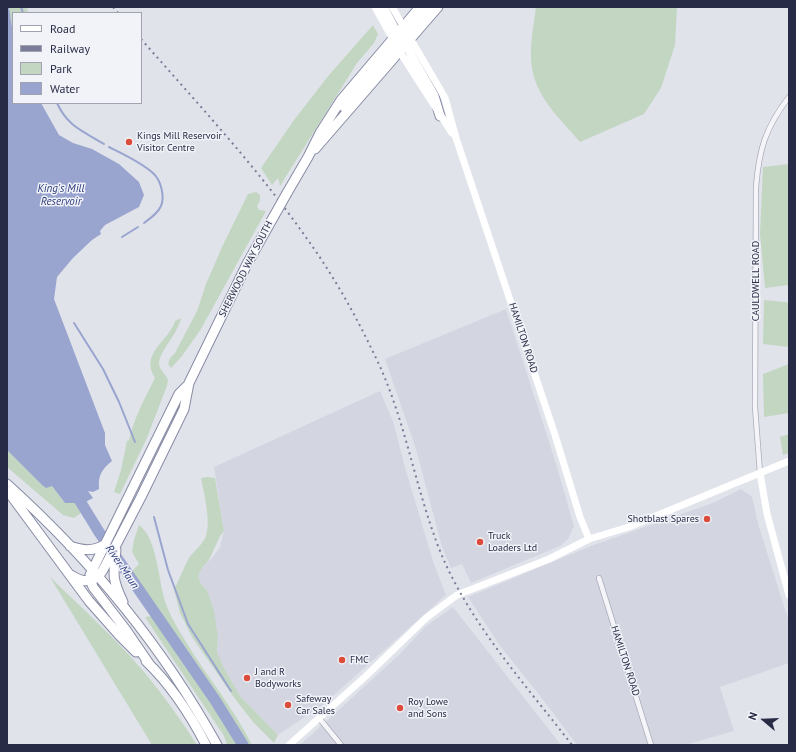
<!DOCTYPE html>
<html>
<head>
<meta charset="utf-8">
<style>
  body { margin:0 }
  #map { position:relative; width:796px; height:752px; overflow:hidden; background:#e1e3eb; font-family:"PT Sans",sans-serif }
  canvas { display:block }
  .frame { position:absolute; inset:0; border:8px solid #282b45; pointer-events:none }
  .legend { position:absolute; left:12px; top:12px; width:130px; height:92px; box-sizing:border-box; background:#f1f3f8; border:1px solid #a1a3b0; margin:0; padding:5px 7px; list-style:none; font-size:12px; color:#282b45 }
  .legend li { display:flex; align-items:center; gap:8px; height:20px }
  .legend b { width:20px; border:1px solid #a1a3b0 }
  .north { position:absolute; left:744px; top:700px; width:40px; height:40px; -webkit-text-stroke:3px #f1f3f8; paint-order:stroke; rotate:289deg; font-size:11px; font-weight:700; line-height:16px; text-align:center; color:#282b45 }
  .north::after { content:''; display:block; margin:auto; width:14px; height:18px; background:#282b45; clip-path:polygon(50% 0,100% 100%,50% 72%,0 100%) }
</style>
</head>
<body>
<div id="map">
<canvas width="796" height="752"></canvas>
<div class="frame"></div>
<ul class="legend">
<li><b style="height:5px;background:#fff"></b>Road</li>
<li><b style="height:5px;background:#797d97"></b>Railway</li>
<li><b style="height:11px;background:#c2d6c2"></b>Park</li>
<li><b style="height:11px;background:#99a5cf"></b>Water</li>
</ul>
<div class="north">N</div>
</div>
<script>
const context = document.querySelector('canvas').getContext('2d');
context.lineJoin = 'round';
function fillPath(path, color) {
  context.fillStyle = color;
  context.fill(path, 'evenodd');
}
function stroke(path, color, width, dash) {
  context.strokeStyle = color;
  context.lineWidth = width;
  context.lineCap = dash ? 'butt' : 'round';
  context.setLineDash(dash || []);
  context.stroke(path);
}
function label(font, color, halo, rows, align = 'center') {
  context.font = font + ' "PT Sans",sans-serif';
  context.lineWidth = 3;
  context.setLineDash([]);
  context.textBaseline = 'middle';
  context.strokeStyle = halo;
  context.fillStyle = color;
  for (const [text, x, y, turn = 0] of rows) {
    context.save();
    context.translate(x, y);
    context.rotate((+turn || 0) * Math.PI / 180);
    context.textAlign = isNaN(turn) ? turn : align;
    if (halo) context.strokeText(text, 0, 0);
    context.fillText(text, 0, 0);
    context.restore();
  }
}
fillPath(new Path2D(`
  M506,309L554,457L574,526L568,539L560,546L471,583L462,564L451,568L442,547L416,449L385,359Z
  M380,391L393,421L406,471L434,564L446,595L324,704L278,735L240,696L224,668L217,652L218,638L207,590L201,584L198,576L202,568L213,557L220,547L224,531L214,467Z
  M741,489L752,497L759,527L789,622V663L720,687L734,731L685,745H577L541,697L500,646L468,597L591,546L713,503Z
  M453,607L561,745H300L399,655L426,626Z`), '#d3d5e1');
fillPath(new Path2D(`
  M9,7H27L28,13H13V34Z
  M536,7H677L675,45L661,88L644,114L580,142C564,123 543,104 535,80C527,57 533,31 536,7Z
  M373,25L378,34L374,43L357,63L280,186L278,178L272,185L261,168L294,120L329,75Z
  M789,164V285L765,288L760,234L763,167Z
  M256,192L260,195V201L257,206L259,210L266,211L201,329L182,356L171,368L168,364L170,358L175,353L197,311L206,284L222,247L248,194Z
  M764,300L785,302L789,303V347L763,344Z
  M181,318C178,334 160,350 159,363C159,370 166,374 168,380C168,382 167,384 167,386L146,440L120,494L114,492L121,470L127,441L129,440C134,418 145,398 155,378C139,354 169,341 175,321Z
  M789,364V413L764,417L763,374Z
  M789,434V453L783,455L780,437Z
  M7,450L42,485L52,486L65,503H77L81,513L74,518L63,515L7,467Z
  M207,477L215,478L224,531L220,536L209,560L202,568L198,576L201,584L207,590L214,611L218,638L217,652L224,668L240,696L278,735L274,743L253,722L235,699L192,637L180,613L174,589C180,579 183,568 189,558C194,551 203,544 206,536C211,520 204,494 201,478Z
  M139,525C158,539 158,582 166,604C171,618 179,630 186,642C207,677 234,708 252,745H227L224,736L145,617L154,616L127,579L134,569L139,564L132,552L134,540Z
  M50,577C82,608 116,639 145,673C164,696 181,720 197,745H152Z`), '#c2d6c2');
fillPath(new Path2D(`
  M7,7H9L13,34V103H41L59,135L73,143L92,149L119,164L139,182L144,195L139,207L105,225L100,231L101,234L92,240L73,258L57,277L54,299L105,433V445L112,461C101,470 98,476 99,489L93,492L88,491L93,498L82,504L77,503H65L52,486L46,488L42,485L7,450Z`), '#99a5cf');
stroke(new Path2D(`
  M21,7L23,13
  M57,103C68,127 83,131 104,144
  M109,147C123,154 143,163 154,174C161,181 165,197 161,206C158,213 151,218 144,223
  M122,237L138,227
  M74,323L103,369L119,402L135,442
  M154,517L168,570L188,624L231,691`), '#99a5cf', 2);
stroke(new Path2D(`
  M75,493L99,532L215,700L243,745`), '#99a5cf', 11);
const street = new Path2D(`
  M760,473L755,407L756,187C759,150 765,128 789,97
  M599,578L651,745
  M319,718L341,745`);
const highway = new Path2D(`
  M383,7L399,37
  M399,36L406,31L430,7
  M405,41L411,55L434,96L440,116
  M344,107L396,44L405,40L410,39
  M315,149L438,7
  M287,193L308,157L320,133L341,100L420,7
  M7,484C90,559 163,647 217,745
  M7,490L89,601L120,636L136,652
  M70,546C82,550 92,552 104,545
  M116,550C113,575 112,579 123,602
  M71,575C83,583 95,584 103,570L141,497L184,409L189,383L247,264L274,216
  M146,661C171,685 190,714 206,745
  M150,665L126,630L93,587L91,581L90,575L179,394L189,384`);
stroke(street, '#aaacb9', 6);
stroke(highway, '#878ba4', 11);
stroke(street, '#f5f5f9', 4.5);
stroke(new Path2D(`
  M375,7L400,52L452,133
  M392,7L445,98L456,138L555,435L580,517L589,539
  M760,473L767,514L789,595
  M289,745L366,676L426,618L457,595L549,559L589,539L629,527L789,461`), '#fff', 7);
stroke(highway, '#fff', 9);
stroke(new Path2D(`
  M113,7L118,13
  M141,39C197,103 256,166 305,236C332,273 355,314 375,356C403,413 413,476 434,535C461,614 522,680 572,745`), '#797d97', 2, [2, 4]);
const highwayBridge = new Path2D(`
  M274,216L287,193`);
stroke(highwayBridge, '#878ba4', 11, []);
stroke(highwayBridge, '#fff', 9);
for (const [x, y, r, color] of [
  [129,142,4,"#dc4c3b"],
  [707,519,4,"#dc4c3b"],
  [480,542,4,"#dc4c3b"],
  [342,660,4,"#dc4c3b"],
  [247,678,4,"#dc4c3b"],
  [288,705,4,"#dc4c3b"],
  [400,708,4,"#dc4c3b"]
]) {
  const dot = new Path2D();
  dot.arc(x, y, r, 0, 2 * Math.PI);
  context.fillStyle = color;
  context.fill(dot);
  stroke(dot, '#f1f3f8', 1.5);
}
label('10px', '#282b45', '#f1f3f8', [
  ["Kings Mill Reservoir",137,136],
  ["Visitor Centre",137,148],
  ["Shotblast Spares",699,519,"right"],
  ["Truck",488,536],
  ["Loaders Ltd",488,548],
  ["FMC",350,660],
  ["J and R",255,672],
  ["Bodyworks",255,684],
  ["Safeway",296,699],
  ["Car Sales",296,711],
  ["Roy Lowe",408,702],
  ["and Sons",408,714]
], 'left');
label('10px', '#282b45', '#f1f3f8', [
  ["SHERWOOD WAY SOUTH",246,269,-63],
  ["CAULDWELL ROAD",756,281,-90],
  ["HAMILTON ROAD",523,338,72],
  ["HAMILTON ROAD",625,661,72]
]);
label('italic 11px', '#2d3c7e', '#f1f3f8', [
  ["King's Mill",61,189],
  ["Reservoir",61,202],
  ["River Maun",122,567,56]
]);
</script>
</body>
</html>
